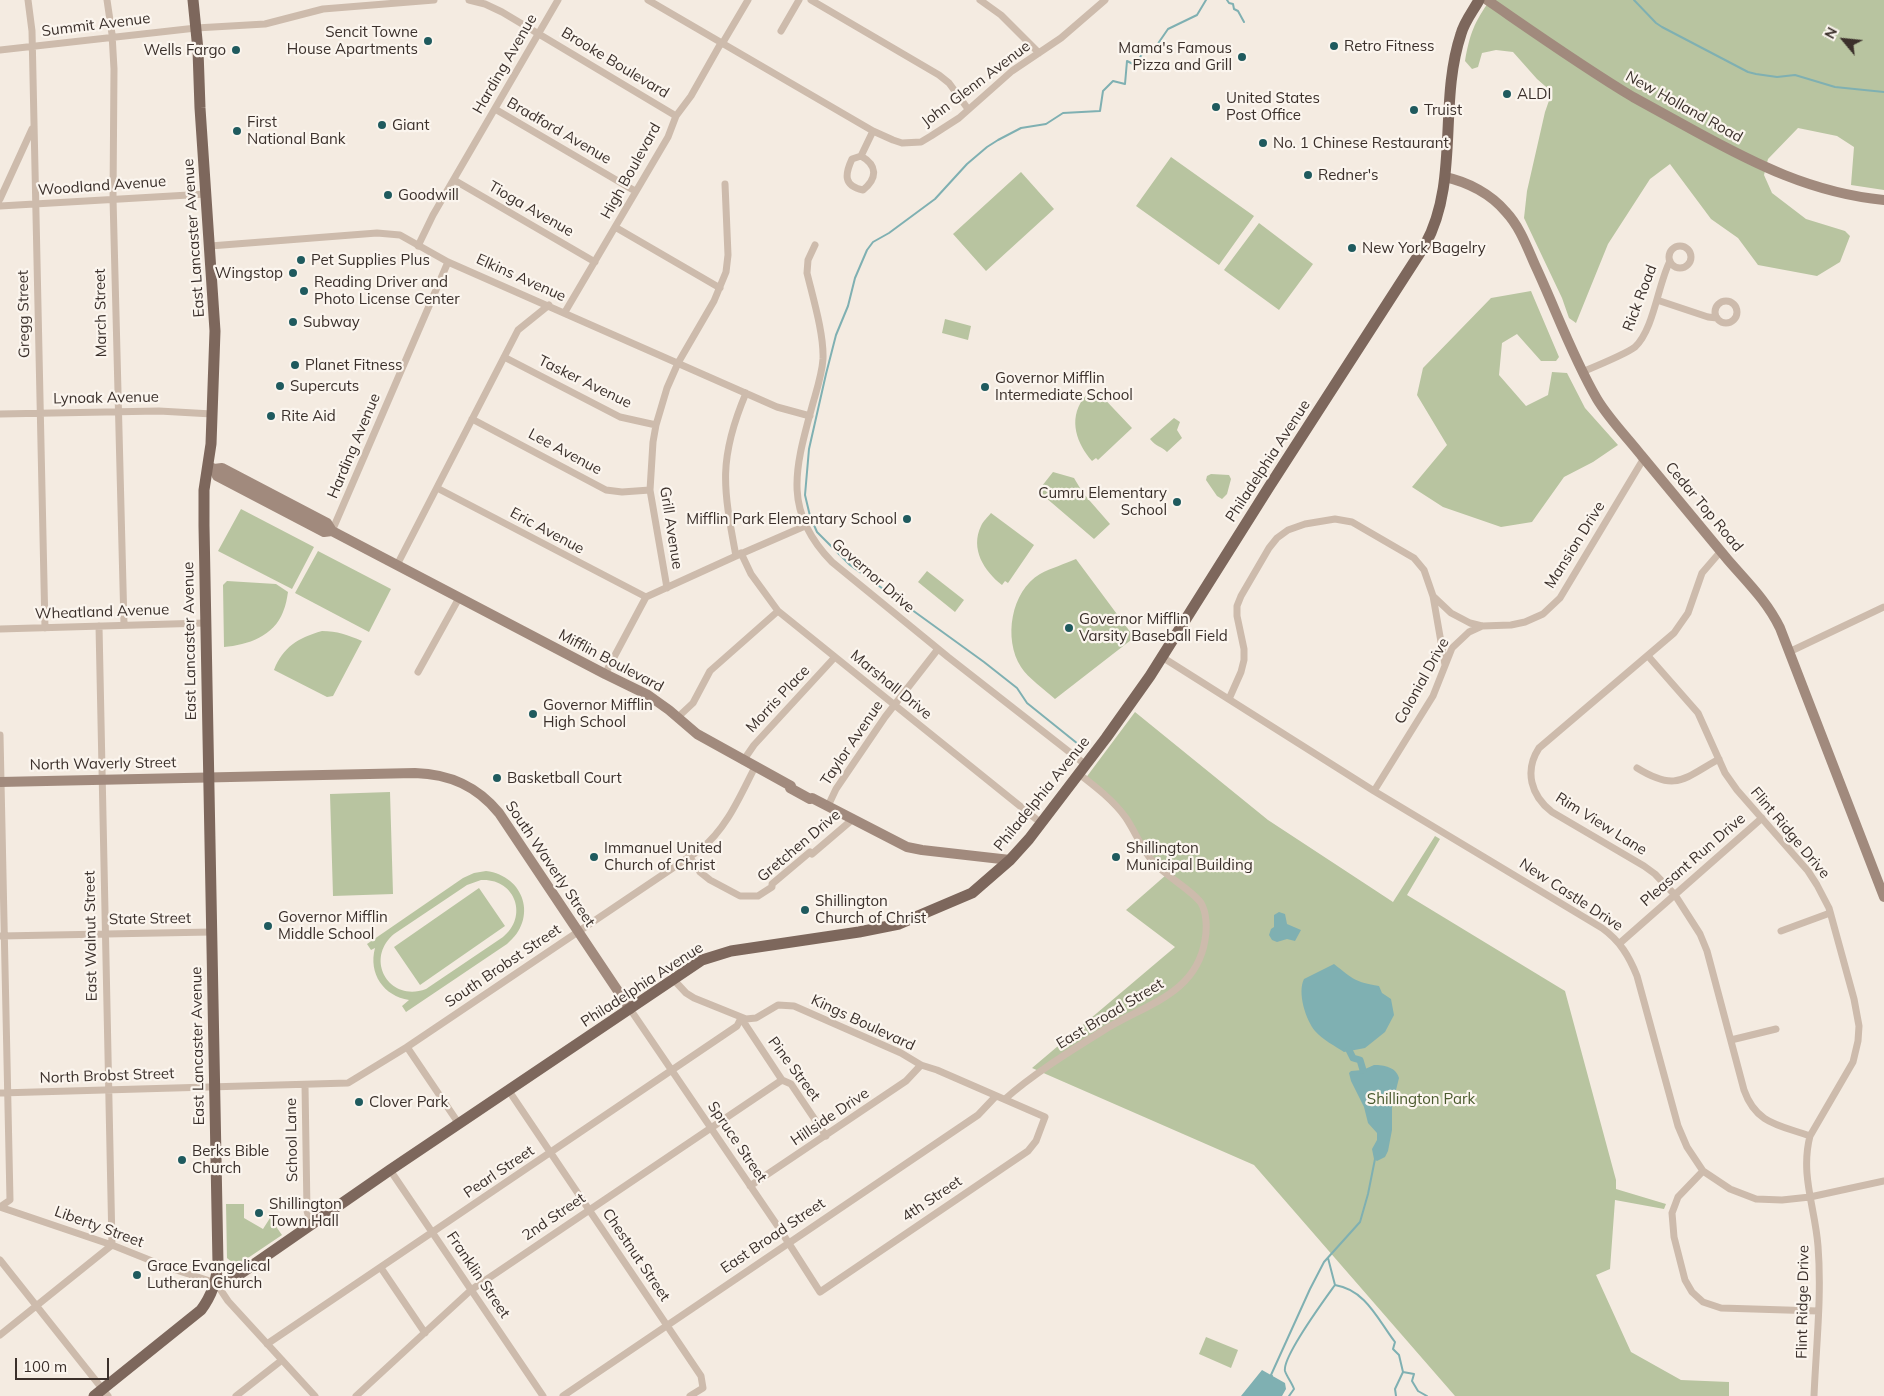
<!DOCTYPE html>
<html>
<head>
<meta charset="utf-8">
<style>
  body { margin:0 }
  #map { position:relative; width:1884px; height:1396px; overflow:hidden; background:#f4ebe1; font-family:Mulish,sans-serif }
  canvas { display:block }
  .north { position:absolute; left:1819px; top:15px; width:50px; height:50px; -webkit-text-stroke:4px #fbf5ee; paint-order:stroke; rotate:298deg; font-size:14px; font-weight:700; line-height:20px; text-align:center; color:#3b302b }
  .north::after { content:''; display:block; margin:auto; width:18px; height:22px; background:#3b302b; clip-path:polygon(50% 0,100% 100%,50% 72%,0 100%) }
  .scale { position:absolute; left:15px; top:1358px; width:94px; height:22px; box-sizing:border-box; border:2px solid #3b302b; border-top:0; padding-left:6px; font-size:15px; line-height:18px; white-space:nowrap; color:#3b302b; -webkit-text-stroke:4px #fbf5ee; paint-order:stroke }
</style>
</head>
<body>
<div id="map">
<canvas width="1884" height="1396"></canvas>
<div class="north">N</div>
<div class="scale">100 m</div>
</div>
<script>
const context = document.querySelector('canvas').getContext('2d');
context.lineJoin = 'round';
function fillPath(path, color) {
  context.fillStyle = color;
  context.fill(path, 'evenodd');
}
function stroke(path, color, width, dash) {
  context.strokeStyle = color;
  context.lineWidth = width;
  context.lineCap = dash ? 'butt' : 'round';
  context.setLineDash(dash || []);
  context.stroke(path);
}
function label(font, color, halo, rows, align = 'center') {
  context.font = font + ' Mulish,sans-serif';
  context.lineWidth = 4.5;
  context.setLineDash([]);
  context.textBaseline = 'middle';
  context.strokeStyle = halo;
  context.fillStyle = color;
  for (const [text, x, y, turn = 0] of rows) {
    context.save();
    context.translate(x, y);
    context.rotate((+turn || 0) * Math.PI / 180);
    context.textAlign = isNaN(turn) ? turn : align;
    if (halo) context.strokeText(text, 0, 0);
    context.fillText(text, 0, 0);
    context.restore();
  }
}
fillPath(new Path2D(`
  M1490,0H1884V190L1851,185L1854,147L1837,136L1798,128L1768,159L1764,175L1772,193L1806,219L1845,231L1850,236L1840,262L1817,276L1758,265L1738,238L1711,219L1670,164L1650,179L1608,244L1576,323L1569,318L1562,298L1524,218L1527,191L1545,112L1552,92L1537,79L1513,52L1496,50L1482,53L1478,67L1472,69L1465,61C1470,33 1474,23 1490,0Z
  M1171,157L1254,216L1219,265L1136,206Z
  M1021,172L1054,209L986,271L953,234Z
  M1259,223L1313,264L1279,310L1224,270Z
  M1531,291L1559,357L1556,361H1541L1517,334L1502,343L1499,375L1526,406L1548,395L1552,372L1567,373L1585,408L1618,445L1593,462L1564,477L1532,522L1501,527L1443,507L1412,487L1447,445L1417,395L1423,368L1491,298Z
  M945,319L971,326L968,340L942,333Z
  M1095,389L1132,428L1098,460L1096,458L1092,461C1077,444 1068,420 1083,399C1086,395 1091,392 1095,389Z
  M1174,418L1180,422L1177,430L1182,438L1167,452C1161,446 1156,447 1150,439Z
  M1053,472L1074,478L1083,493L1110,524L1094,539L1038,491Z
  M1211,474L1229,475L1231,479L1227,494L1222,499L1217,496L1206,480L1207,476Z
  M241,509L314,547L292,589L218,551Z
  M991,513L1034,545L1008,583L1005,581L1002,585C984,571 970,549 981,526C983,521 988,517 991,513Z
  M318,551L391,589L369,632L295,593Z
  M1076,559L1131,633V640L1055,699C1045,690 1028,678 1021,667C1003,639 1011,591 1040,574C1051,568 1065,564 1076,559Z
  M927,571L964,600L955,612L918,582Z
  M227,581L276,584L288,592C287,598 286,605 283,612C274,636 248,645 224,647L223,585Z
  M322,631C337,631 348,635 362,641L333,696L327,697L274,670C283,647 298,638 322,631Z
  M1135,712L1268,820L1393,902L1435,836L1440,839L1407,895L1565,991L1616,1180V1189L1666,1204L1664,1209L1615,1200L1610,1269L1596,1275L1631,1352L1681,1380L1729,1382V1396H1455L1254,1165L1032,1068L1175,947L1126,910L1166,875L1155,863L1129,823L1085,779Z
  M390,792L393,894L333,896L330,794Z
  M486,871C525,876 538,919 507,944L406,1012L402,1006L409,1000C384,996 368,974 375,948L371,950L367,944L463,878L474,873ZM481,880C515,878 529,916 503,937L426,989C389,1003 364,959 394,934L467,885Z
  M479,888L505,926L420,985L394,947Z
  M226,1204H244V1218L263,1229L270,1218L282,1235L239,1264H234L227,1258Z
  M1206,1337L1238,1350L1231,1368L1199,1354Z`), '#b8c4a0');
fillPath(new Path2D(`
  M1279,912L1285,914L1287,924L1301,930L1295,941L1287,939L1277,942L1272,940L1269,935L1271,929L1274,927V915Z
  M1334,964C1353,979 1355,982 1379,986L1382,993L1391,999L1394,1015L1385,1032L1365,1048L1344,1052C1335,1046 1323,1040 1315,1031C1306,1020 1297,993 1304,979Z
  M1374,1065C1384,1065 1396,1067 1399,1078L1392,1106V1130L1388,1151L1385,1157L1377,1161L1374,1159L1372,1149L1377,1140V1133L1368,1123L1364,1107L1351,1081L1349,1073L1351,1071L1363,1070Z
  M1262,1370L1285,1383L1286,1389L1282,1396H1241Z`), '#7fb0b2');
stroke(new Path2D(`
  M1227,0L1229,3L1233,4L1234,9L1238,11L1244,22
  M1634,0L1656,23L1662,27L1748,72L1756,74L1777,77L1795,75L1835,87L1884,92
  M1083,748L1027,703L1017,688L984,662L850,565L817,532L810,516L805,495L809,449L826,374L836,335L848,306L855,278L867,250L873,242L889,233L935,199L967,164L987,147L998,140L1021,128L1046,124L1063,113L1100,111L1103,91L1113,81L1125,84L1127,61L1135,65L1144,51L1157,45L1168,29L1197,15L1206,0
  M1335,1285C1366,1290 1378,1320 1395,1342L1393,1349L1399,1355L1403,1372L1395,1389L1396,1396
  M1403,1372L1414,1374L1412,1381L1418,1391L1427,1396
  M1272,1376L1271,1375L1310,1289L1324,1262L1360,1222L1368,1194L1375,1159
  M1289,1396L1294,1389C1292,1383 1287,1377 1285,1371C1282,1357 1325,1299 1335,1285L1328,1258`), '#7fb0b2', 2);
stroke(new Path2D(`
  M1349,1050L1353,1058L1360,1060L1363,1070`), '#7fb0b2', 7);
stroke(new Path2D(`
  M28,0L32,31L45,628
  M107,0L112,34L114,69L113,198L124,625
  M469,0L485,4L502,12L676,116
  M648,0L873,131L893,140L902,143L921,142L931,136L959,118L1012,71L1061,38L1105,0
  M811,0L939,75L949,83L968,109
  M980,0L1001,15L1039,53
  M781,31L799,0
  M722,44L748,0
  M0,50L196,28L265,24L323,9L434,0
  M495,109L635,191
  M861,156C877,165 878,178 863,190C843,186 845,174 852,159L861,156L873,131
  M454,180L595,262
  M0,199L32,129
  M0,206L206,194
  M615,227L720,288
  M815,245L808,260L807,273C813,298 824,334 823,359C822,374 817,389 813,403C796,466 781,510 832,562L948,657L1086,765
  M210,246L377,233L400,235L448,262L777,407L810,416
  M418,246L433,215L558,0
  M1669 257a11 11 0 1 1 22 0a11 11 0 1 1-22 0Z
  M1657,300L1708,317L1717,318
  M1715 312a11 11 0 1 1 22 0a11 11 0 1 1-22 0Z
  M565,312L668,137L676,116L691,96L721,43
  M504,357L620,417L656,425
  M1582,372C1594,367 1626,354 1635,347C1654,329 1658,284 1670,261
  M0,414L159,411L212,414
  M472,419L606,490L622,492L650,490
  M437,488L646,597
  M332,531L448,262
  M1721,551L1702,573L1688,613L1674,633L1539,748C1524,771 1531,796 1552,812L1644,866L1655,874L1675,895L1700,934L1707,951L1744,1090C1756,1124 1779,1125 1810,1136
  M741,553L751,574L778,611L1041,823
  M736,556C723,487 718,459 746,393
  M397,565L518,330L549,305
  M667,588L650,490L653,442L656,425L667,388L678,363L714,301L726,272L728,255L725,184
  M1433,596L1445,665
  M0,629L205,623
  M1789,652L1884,607
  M1648,656L1698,713L1725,773L1737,790L1808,871L1817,885L1829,908L1854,999L1859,1026L1858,1041L1853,1062L1810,1136C1800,1175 1815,1207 1818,1246C1822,1296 1816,1347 1814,1396
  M1162,657L1374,791L1602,928C1620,941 1629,956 1637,976L1678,1126L1687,1147L1703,1171L1730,1189L1756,1199L1782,1200L1810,1197L1884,1181
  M418,672L459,598
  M605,674L646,597L736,556L805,526
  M1229,699L1241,672L1244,660V649L1237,616V606L1241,596L1269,548L1277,538L1288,530L1305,524L1335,519L1352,522L1414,558L1424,570L1433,596L1451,613L1470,623L1482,626L1511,625L1525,622L1543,614L1560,598L1644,458
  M677,718L693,703L710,671L778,611
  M0,735L10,1200L0,1207
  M743,761L754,745L835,657
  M1637,768C1676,792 1683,779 1719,759
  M1374,791L1433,696L1452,648L1469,632L1482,626
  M828,806L836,789L885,717L938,649
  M689,856L700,872L710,880L740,896H758L772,887V884L810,852L812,854L853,819
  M1781,931L1830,913
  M1,936L211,932
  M1620,943L1762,818
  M630,1009L779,1228L820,1292L1028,1151L1036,1141L1045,1117L937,1070L921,1065L901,1053L794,1006L778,1005L756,1018L746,1019L694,998L686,993L673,979
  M741,1018L782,1080L791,1084L826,1136
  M1731,1040L1776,1029
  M407,1047L459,1124
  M305,1085L307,1211L311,1224
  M509,1091L701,1376L703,1388L690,1396
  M0,1093L348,1083L407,1047L701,849C727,828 740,796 755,767
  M1005,1099C1033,1074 1069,1052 1101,1032C1142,1005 1196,996 1205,940C1207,929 1207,913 1201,903C1193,891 1166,876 1154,863C1142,850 1136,833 1126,818C1114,801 1096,787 1079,774
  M390,1170L543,1396
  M1703,1171L1678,1197L1672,1213L1674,1237L1685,1280L1692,1292L1703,1302L1721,1308L1818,1311
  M750,1186L906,1081L921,1065
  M0,1207L112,1245L167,1267L216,1283L228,1301L315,1396
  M0,1260L108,1396
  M381,1268L425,1333
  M0,1335L112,1245L99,626
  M267,1344L737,1026L741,1018
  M236,1396L282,1360
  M356,1396L471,1290L782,1080
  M563,1396L978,1115L996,1096`), '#cdbbac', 7);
stroke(new Path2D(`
  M1487,0C1535,33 1583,67 1633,97C1653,108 1673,119 1693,130C1755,164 1812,193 1884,200
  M1445,177C1468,182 1491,194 1506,212C1520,227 1527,247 1535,265C1556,310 1572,356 1597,399C1609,419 1626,436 1641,455C1670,490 1699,525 1728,560C1747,582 1767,601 1780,628L1884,897
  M210,467L214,469L217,476L324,532L332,531
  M214,469L222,468L327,523L332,531L605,674L648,695L669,710L697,734L791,786L790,788L810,799L812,798L907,847L922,850L1010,860
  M0,782L415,773C450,774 477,786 499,813L630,1009`), '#a18a7d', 10);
stroke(new Path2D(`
  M216,1283L237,1276L390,1170L702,960L731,951L859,932L899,924L972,893L1010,860L1029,839L1106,738L1150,676L1269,487L1425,245C1460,181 1438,103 1461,34C1464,22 1473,11 1479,0
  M94,1396L201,1310C212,1295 216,1282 218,1264L204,526V490L211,444L215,331L200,108L198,50L193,0`), '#7d675c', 11);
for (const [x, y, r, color] of [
  [428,41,5,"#1f5a5e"],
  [1334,46,5,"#1f5a5e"],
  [236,50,5,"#1f5a5e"],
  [1242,57,5,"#1f5a5e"],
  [1507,94,5,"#1f5a5e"],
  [1216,107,5,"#1f5a5e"],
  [1414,110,5,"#1f5a5e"],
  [382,125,5,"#1f5a5e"],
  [237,131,5,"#1f5a5e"],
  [1263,143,5,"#1f5a5e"],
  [1308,175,5,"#1f5a5e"],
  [388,195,5,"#1f5a5e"],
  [1352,248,5,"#1f5a5e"],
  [301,260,5,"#1f5a5e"],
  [293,273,5,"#1f5a5e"],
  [304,291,5,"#1f5a5e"],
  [293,322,5,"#1f5a5e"],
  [295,365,5,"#1f5a5e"],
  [280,386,5,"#1f5a5e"],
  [985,387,5,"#1f5a5e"],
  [271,416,5,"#1f5a5e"],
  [1177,502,5,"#1f5a5e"],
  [907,519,5,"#1f5a5e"],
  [1069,628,5,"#1f5a5e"],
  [533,714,5,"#1f5a5e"],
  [497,778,5,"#1f5a5e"],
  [594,857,5,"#1f5a5e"],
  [1116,857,5,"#1f5a5e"],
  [805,910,5,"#1f5a5e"],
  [268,926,5,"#1f5a5e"],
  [359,1102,5,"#1f5a5e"],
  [182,1160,5,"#1f5a5e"],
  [259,1213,5,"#1f5a5e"],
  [137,1275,5,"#1f5a5e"]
]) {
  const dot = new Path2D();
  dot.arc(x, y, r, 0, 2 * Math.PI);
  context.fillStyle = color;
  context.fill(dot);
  stroke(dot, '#fbf5ee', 2);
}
label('15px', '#3b302b', '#fbf5ee', [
  ["Summit Avenue",96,25,-7],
  ["Brooke Boulevard",615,63,31],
  ["Harding Avenue",505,64,-60],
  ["John Glenn Avenue",976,84,-37],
  ["New Holland Road",1684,107,29],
  ["Bradford Avenue",559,131,30],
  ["High Boulevard",631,171,-61],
  ["Woodland Avenue",102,186,-4],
  ["Tioga Avenue",531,209,30],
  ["East Lancaster Avenue",194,238,-94],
  ["Elkins Avenue",521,278,24],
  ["Rick Road",1640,298,-69],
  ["March Street",101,313,-91],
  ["Gregg Street",24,314,-91],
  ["Tasker Avenue",585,382,26],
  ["Lynoak Avenue",106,398,-1],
  ["Harding Avenue",354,446,-67],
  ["Lee Avenue",565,452,28],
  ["Philadelphia Avenue",1268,461,-57],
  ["Cedar Top Road",1704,507,50],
  ["Grill Avenue",671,528,81],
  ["Eric Avenue",547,531,28],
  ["Mansion Drive",1575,545,-58],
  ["Governor Drive",873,576,41],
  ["Wheatland Avenue",102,612,-2],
  ["East Lancaster Avenue",190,641,-91],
  ["Mifflin Boulevard",611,661,28],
  ["Colonial Drive",1422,681,-61],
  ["Marshall Drive",891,685,39],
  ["Morris Place",778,699,-47],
  ["Taylor Avenue",852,743,-56],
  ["North Waverly Street",103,764,-1],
  ["Philadelphia Avenue",1042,794,-51],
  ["Rim View Lane",1601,824,32],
  ["Flint Ridge Drive",1790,833,50],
  ["Gretchen Drive",799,846,-40],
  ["Pleasant Run Drive",1693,860,-41],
  ["South Waverly Street",550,864,56],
  ["New Castle Drive",1571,895,33],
  ["State Street",150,919,-1],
  ["East Walnut Street",91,936,-91],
  ["South Brobst Street",503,966,-34],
  ["Philadelphia Avenue",642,985,-33],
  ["East Broad Street",1110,1014,-31],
  ["Kings Boulevard",863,1023,25],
  ["East Lancaster Avenue",198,1046,-91],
  ["Pine Street",794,1069,53],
  ["North Brobst Street",107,1076,-2],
  ["Hillside Drive",830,1117,-34],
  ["School Lane",292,1140,-91],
  ["Spruce Street",737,1142,56],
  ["Pearl Street",499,1172,-34],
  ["4th Street",932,1199,-34],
  ["2nd Street",554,1217,-34],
  ["Liberty Street",99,1227,20],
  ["East Broad Street",773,1236,-34],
  ["Chestnut Street",636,1255,56],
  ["Franklin Street",478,1275,56],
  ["Flint Ridge Drive",1803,1302,-89]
]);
label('15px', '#3b302b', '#fbf5ee', [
  ["Sencit Towne",418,32,"right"],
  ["House Apartments",418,49,"right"],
  ["Retro Fitness",1344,46],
  ["Mama's Famous",1232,48,"right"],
  ["Pizza and Grill",1232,65,"right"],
  ["Wells Fargo",226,50,"right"],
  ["ALDI",1517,94],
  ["United States",1226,98],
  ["Post Office",1226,115],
  ["Truist",1424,110],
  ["First",247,122],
  ["National Bank",247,139],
  ["Giant",392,125],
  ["No. 1 Chinese Restaurant",1273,143],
  ["Redner's",1318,175],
  ["Goodwill",398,195],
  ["New York Bagelry",1362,248],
  ["Pet Supplies Plus",311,260],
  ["Wingstop",283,273,"right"],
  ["Reading Driver and",314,282],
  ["Photo License Center",314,299],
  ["Subway",303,322],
  ["Planet Fitness",305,365],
  ["Governor Mifflin",995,378],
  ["Intermediate School",995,395],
  ["Supercuts",290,386],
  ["Rite Aid",281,416],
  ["Cumru Elementary",1167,493,"right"],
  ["School",1167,510,"right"],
  ["Mifflin Park Elementary School",897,519,"right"],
  ["Governor Mifflin",1079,619],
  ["Varsity Baseball Field",1079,636],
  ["Governor Mifflin",543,705],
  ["High School",543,722],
  ["Basketball Court",507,778],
  ["Immanuel United",604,848],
  ["Church of Christ",604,865],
  ["Shillington",1126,848],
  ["Municipal Building",1126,865],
  ["Shillington",815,901],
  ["Church of Christ",815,918],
  ["Governor Mifflin",278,917],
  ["Middle School",278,934],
  ["Clover Park",369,1102],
  ["Berks Bible",192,1151],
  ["Church",192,1168],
  ["Shillington",269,1204],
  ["Town Hall",269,1221],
  ["Grace Evangelical",147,1266],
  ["Lutheran Church",147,1283]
], 'left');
label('15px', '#4a5a2e', '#fbf5ee', [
  ["Shillington Park",1421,1099]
]);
</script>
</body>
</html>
